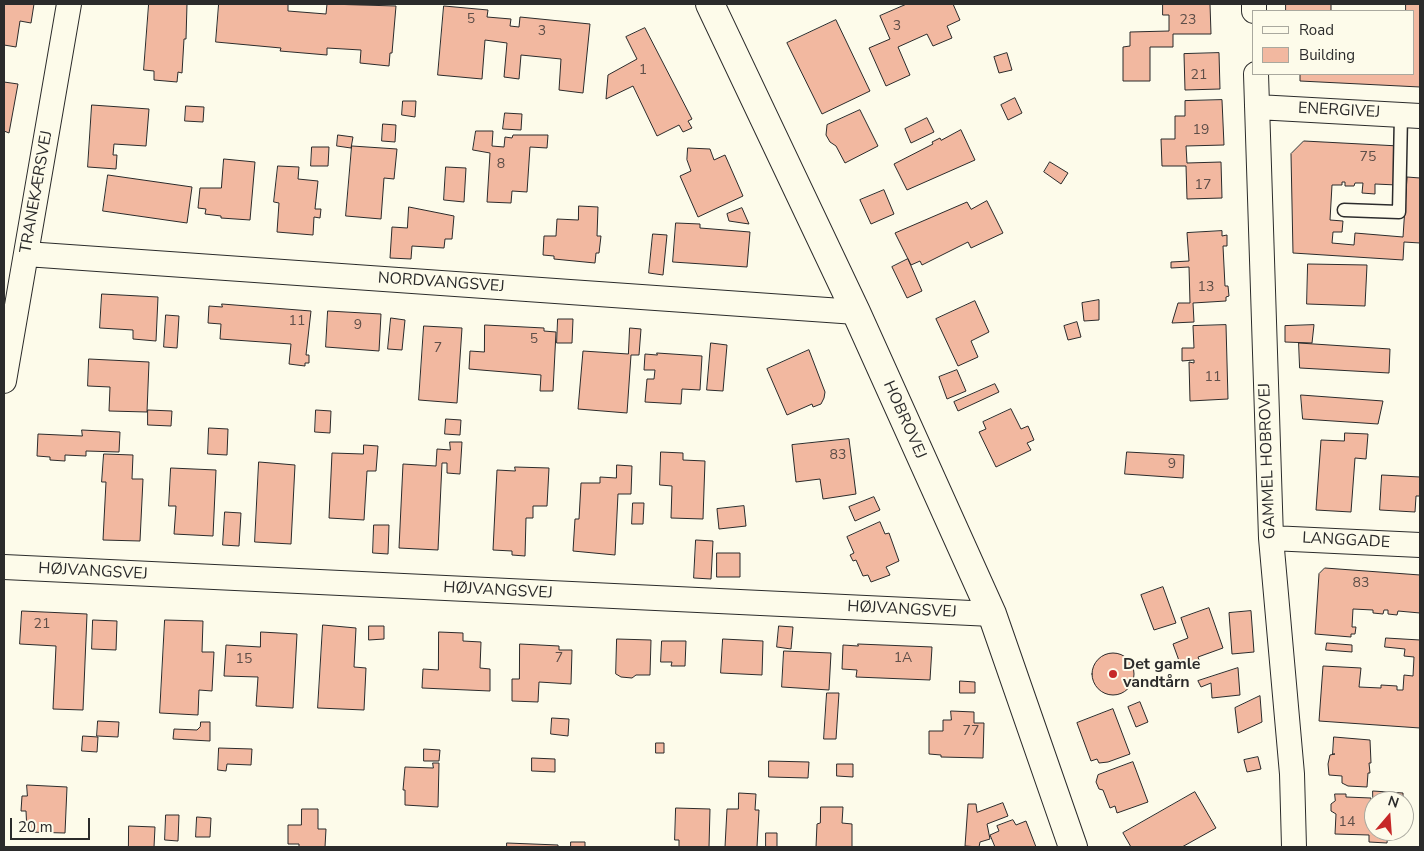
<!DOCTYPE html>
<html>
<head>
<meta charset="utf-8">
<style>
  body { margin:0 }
  #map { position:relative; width:1424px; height:851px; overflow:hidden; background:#fdfbea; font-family:"Nunito Sans",sans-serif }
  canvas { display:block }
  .frame { position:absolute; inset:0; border:5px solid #2b2b2b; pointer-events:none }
  .legend { position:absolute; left:1252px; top:10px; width:162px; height:65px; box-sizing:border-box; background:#fdfbea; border:1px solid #a9a89e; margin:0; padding:6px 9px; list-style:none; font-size:15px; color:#2b2b2b }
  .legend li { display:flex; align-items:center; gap:10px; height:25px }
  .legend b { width:25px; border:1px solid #a9a89e }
  .north { position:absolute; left:1364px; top:791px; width:50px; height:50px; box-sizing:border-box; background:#fdfbea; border:1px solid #a9a89e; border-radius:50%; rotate:18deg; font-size:14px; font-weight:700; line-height:20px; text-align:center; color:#2b2b2b }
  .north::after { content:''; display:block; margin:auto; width:18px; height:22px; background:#c62828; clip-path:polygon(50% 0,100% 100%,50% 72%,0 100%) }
  .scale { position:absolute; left:10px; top:818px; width:80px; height:22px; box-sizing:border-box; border:2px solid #2b2b2b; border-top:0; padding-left:6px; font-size:15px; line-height:18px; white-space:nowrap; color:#2b2b2b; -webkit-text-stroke:4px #fdfbea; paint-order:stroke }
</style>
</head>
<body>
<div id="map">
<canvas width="1424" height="851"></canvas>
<div class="frame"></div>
<ul class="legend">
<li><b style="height:6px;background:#fdfbea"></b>Road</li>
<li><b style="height:14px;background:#f2b8a0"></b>Building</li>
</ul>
<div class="north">N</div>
<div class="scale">20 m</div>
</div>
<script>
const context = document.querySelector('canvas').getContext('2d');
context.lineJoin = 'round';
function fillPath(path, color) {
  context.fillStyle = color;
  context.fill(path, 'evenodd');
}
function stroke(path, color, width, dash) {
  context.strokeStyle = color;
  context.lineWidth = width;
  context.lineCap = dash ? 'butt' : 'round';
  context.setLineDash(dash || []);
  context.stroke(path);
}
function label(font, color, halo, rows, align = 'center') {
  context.font = font + ' "Nunito Sans",sans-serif';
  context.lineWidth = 4;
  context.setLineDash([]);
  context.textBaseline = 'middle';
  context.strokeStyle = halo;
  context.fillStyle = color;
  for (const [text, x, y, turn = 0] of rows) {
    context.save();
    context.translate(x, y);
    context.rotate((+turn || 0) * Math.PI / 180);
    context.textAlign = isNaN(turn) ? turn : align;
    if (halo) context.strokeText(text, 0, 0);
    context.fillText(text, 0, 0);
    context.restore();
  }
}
const building = new Path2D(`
  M4,4H34L31,23L20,21L16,47L4,45Z
  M149,4H187L186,39H184L182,73L178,72L177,82L154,80V71L144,70Z
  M219,4H288V11L326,14L327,4L396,6L392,53H390L389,66L360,63L361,50L327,48V55L280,51L281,48L216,42Z
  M907,4H953L960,20L947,26L952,38L933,46L927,34L898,47L910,75L886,86L869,48L890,39L880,16Z
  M1163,4H1210L1211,34H1173V47H1150V81H1123V47L1130,46V32L1169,31V15H1163Z
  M1286,4H1331V11H1286Z
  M1406,4H1420V87L1300,81V74H1413V11H1406Z
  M444,6L488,10L487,17L511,19L510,26L519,27L520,17L590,24L583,93L559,90L561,59L521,55L519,79L504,77L507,43L485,40L482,79L438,75Z
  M836,20L870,91L822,114L787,43Z
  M645,28L692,119L688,121L692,128L683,132L679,125L657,136L633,86L606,99L608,75L637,59L626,37Z
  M1007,53L1012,70L999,73L994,57Z
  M1219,53L1220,89L1185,90L1184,54Z
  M4,82L18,84L9,133L4,131Z
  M1015,98L1022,113L1008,120L1001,105Z
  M1222,100L1224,145L1186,146L1187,163L1221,162L1222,198L1187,199L1186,166H1162L1161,139H1175V116H1185V101Z
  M403,101H416L415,117L402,115Z
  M92,105L149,109L146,146L114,144L113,155H117L116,169L88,167Z
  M186,106L204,107L203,122L185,121Z
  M860,110L878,146L845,163L836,146L830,142L826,135L827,125Z
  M505,113L522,114L521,130L503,129Z
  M927,118L934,132L911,143L905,129Z
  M383,124L396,125L395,142L382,141Z
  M961,130L975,160L907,190L894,164L933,144L932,142L940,138L941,140Z
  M476,131H493L492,146L504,147L505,137L512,138L513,135H548L547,148L530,147L527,192L512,191L511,203L487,202L490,153L473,150Z
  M338,135L353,137L351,148L337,146Z
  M1304,141L1399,146L1397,185L1375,184V194L1362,193L1363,183H1355L1354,186H1345V182H1342V185H1332L1330,220L1343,221L1342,232H1333L1332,243L1354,245L1355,233L1403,237L1407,177L1420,178V243L1404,242L1403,260L1293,253L1291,154Z
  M352,146L397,149L394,179L384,178L381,219L346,216Z
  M312,147H329L328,166H311Z
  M688,148L710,149L714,160L725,155L743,196L698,217L680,176L691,171L687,160Z
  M224,159L255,162L250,220L221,218V216L205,214L206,209L198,208L200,188H221Z
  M1050,162L1068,173L1061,184L1044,172Z
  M278,166L299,167L298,179L318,181L315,209H321L320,218L314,217L313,235L277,232L279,203L274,202Z
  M446,167L466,168L464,202L444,200Z
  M108,175L192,187L187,223L103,211Z
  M884,190L894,214L871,224L860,200Z
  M987,201L1003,233L971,248L968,242L922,265L920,261L911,265L895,233L967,202L971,209Z
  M579,206L598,207L597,236H601L599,253H596L595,263L554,259V256L543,255L544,236H556L557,219L578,220Z
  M409,207L454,216L452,239H445L444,248L412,246L411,259L390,258L392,227L407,228Z
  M742,208L749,224L729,221L727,214Z
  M676,223L700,224V228L750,232L747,267L673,262Z
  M1222,231V236L1227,235V246H1223L1225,286H1228L1229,296L1226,297V301L1193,303L1194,322L1172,323L1178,303H1190L1189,267L1171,268V262L1189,261L1187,233Z
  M653,234L667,235L663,275L649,273Z
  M908,259L922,291L907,298L892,267Z
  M1308,264L1367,265L1365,306L1307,304Z
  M102,294L158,297L156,341L133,339V330L100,328Z
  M1099,300V320L1084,321L1082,303Z
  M975,301L989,332L971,341L978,357L958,366L936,319Z
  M222,304L311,311L306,355H309V363H305V366L289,364L291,344L220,339L221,324L208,323L209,306L222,307Z
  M328,311L381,314L379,351L326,347Z
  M166,315L179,316L177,348L164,347Z
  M391,318L405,320L402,350L388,349Z
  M558,319H573L572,343H557Z
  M1077,322L1081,337L1068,340L1064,326Z
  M485,325L544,328V331L556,332L553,391H540L541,375L469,369L470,351L484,352Z
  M1226,325L1228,399L1190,401L1189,362L1194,363V360L1182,361V348H1194L1193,326Z
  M1314,325L1312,343L1285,342V326Z
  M424,326L462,328L457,403L419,400Z
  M630,328L641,329L639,355H631L627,413L578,409L583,351L628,354Z
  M711,343L727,345L723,391L707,390Z
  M1299,343L1390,349L1389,373L1300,368Z
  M809,350L825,392L824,398L821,404L813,407L812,404L787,415L767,369Z
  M657,353L702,356L700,390L682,389L681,404L645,402L647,379H654L655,370H644L645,354L657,355Z
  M89,359L149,362L147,412L109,411L110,387L88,386Z
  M957,370L966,391L947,399L939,377Z
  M995,384L999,392L958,411L954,402Z
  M1301,395L1383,401L1378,424L1303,419Z
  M1011,409L1021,429L1028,426L1034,440L1027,443L1031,450L996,467L979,432L986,429L983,422Z
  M148,410L172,411L171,426L148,425Z
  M316,410L331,411L330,433L315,432Z
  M446,419L461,420L460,435L445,434Z
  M209,428L228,429L227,455L208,454Z
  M82,430L120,432L119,452L86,451V456L65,455V461L50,460V457L37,456L38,434L82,436Z
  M1345,433L1368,434L1366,459L1355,458L1351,512L1316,510L1321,440L1344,441Z
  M849,439L856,494L823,499L820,479L796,482L792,445Z
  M450,442H462L460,474L447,473V463H442L438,550L399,548L403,464L436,466L437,449L450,450Z
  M364,445L378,446L376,471H367L364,520L329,518L332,453L363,454Z
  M661,452L683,453V460L705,461L703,519L671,518L672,486L660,485Z
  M1127,452L1184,455L1183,478L1125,474Z
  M104,454L133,455L132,479H143L140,541L103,540L106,482H102Z
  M259,462L295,465L291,544L255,542Z
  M617,465L632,466L631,494H618L615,555L573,551L575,519H579L581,483H600V477L616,478Z
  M515,467L549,468L547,506H533V518H526L525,556L512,555V551L493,550L497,470L515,471Z
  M171,468L216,470L213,536L174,534L176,506H169Z
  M1382,475L1420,477V496H1416L1415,512L1380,510Z
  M874,497L880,510L855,521L849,507Z
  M633,503H644L643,524H632Z
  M744,506L746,526L719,529L717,509Z
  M225,512L241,513L239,546L223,545Z
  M880,522L885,534L889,533L899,561L886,567L890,575L871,582L868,575L863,576L856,560L853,561L850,555L854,553L847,537Z
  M374,525H389L388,554L373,553Z
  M696,540L713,541L711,579L694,578Z
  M717,553H740V577H717Z
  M1325,568L1420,575V613L1398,611L1397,615L1388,614V610H1384L1383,614L1373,613V610L1353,609L1352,627H1356L1355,634H1351V637L1315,634L1319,574Z
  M1163,587L1176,623L1154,630L1141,595Z
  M1209,608L1223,648L1198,657L1200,663L1182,669L1173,644L1188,638L1181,618Z
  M22,611L87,614L83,710L53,709L56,646L20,644Z
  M1251,611L1254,652L1232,654L1229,613Z
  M93,620L117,621L116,650L92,649Z
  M165,620L203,621L202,652H214L212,691L199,690L198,715L160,713Z
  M323,625L356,628L354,667L366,668L364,710L318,708Z
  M369,626H384V639L369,640Z
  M779,626L793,627L791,649L777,647Z
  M261,632L297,634L293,708L256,706L258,677L224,676L226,645L260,647Z
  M439,632L463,633V641L481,642L480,668L490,669V691L422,688L423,669L438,670Z
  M1386,638L1420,640V728L1319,721L1323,666L1361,668L1359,687L1381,688V685L1397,686V690H1403L1404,675L1413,676L1414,657L1404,656L1405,649L1385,647Z
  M617,639L651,640L650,675H636L632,678L621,677L616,674Z
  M723,639L763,641L762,675L721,673Z
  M662,641H686L685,666H671L672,662H661Z
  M1327,643L1352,645V652L1326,650Z
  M520,644L559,646V650H572L571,684L539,682L538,702L512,701V679H519Z
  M858,644L932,647L930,680L856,677L857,670L842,669L843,645L858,646Z
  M784,651L831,653L829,690L782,687Z
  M1092 674a21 21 0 1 1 42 0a21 21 0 1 1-42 0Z
  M1238,668L1240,695L1212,698L1211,683L1201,687L1198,681Z
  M960,681L975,682V693H960Z
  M827,693H839L836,739H824Z
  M1260,696L1262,722L1238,733L1235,708Z
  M1140,702L1148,722L1136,727L1128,707Z
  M1113,709L1130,754L1108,762L1099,763L1097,759L1091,761L1077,723Z
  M951,711L974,712V723H984L983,758L941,757V755L929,754V731H943V720H951Z
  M552,718L569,719L568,736L551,734Z
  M98,721L119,722L118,737L97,736Z
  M201,722H210V741L173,739L174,729L197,730L200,727Z
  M83,736L98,737L97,752L82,751Z
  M1334,737L1370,740L1371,763H1369L1370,773H1368L1367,787L1348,786L1342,783V776L1329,775L1328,764L1330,755L1335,754H1333Z
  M656,743H664V753H656Z
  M219,748L252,749L251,765L227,764L226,771L218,770Z
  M424,749L440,750L439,761H424Z
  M1258,757L1261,769L1247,772L1244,760Z
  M532,758L555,759V772L532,771Z
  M769,761L809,762L808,778L769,777Z
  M1133,762L1148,802L1117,813L1115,806L1110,808L1103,790L1099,789L1096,782L1098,775Z
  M433,763H439L438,807L405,805V790H403L405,767L433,768Z
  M837,764H853V777L837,776Z
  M27,785L67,787L65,833L27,832L26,811H21L22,796H27Z
  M1373,791L1403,793V801H1374L1373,806Z
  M1195,792L1216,828L1182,847H1131L1123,833Z
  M739,793L756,794L755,810H759L757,847H725L727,809H738Z
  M1335,794H1346V797L1371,798L1370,819H1374V831H1388L1387,843L1369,842V835L1335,834L1336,814L1331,811V804L1335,801Z
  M1003,803L1008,816L987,824L990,839L980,842L979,847L965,846L968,804H976L977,812Z
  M821,807H843L842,823L852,824V847H816L817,824L820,823Z
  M676,808L710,809L709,847H679V840H675Z
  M302,809H318V829H326L325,847H299V844H288V825H301Z
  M166,815H179L178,841L165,840Z
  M197,817L211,818L210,837H196Z
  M1013,820L1016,825L1026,821L1036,847H995L990,835L999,831L997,826Z
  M129,826L155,827L154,847H100H128Z
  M766,833H777V847H766Z
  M571,842H585V847H571Z
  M507,843L558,845V847H507Z`);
fillPath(building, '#f2b8a0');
stroke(building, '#2b2b2b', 1);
const lane = new Path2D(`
  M1344,210L1399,212L1401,115`);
const street = new Path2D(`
  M1254,4V11
  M1256,74L1271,538L1292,774L1294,847
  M1257,107L1420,116
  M26,254L856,312
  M4,381L69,4
  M1271,538L1420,545
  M4,567L992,614`);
const secondary = new Path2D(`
  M710,4L856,312L992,614L1073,847`);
stroke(lane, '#2b2b2b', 15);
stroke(street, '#2b2b2b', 26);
stroke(secondary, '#2b2b2b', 30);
stroke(lane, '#fdfbea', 12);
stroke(street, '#fdfbea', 24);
stroke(secondary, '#fdfbea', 28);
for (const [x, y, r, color] of [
  [1113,674,5,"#c62828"]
]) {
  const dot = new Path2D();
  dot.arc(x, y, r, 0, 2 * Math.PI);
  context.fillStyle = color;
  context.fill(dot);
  stroke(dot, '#fdfbea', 2);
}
label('14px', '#5d4e48', null, [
  ["5",471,20],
  ["23",1188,21],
  ["3",897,27],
  ["3",542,32],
  ["1",643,71],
  ["21",1199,76],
  ["19",1201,131],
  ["75",1368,158],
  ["8",501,165],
  ["17",1203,186],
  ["13",1206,288],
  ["11",297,322],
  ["9",358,326],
  ["5",534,340],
  ["7",438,349],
  ["11",1213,378],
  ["83",838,456],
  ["9",1172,465],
  ["83",1361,584],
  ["21",42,625],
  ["7",559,659],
  ["1A",903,659],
  ["15",244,660],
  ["77",971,732],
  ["14",1347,823]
]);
label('16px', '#2b2b2b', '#fdfbea', [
  ["ENERGIVEJ",1339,111,3],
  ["TRANEKÆRSVEJ",37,192,-80],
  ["NORDVANGSVEJ",441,283,4],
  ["HOBROVEJ",904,420,66],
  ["GAMMEL HOBROVEJ",1268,461,-92],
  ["LANGGADE",1346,541,3],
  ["HØJVANGSVEJ",93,572,3],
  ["HØJVANGSVEJ",498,591,3],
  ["HØJVANGSVEJ",902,610,3]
]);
label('bold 16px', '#2b2b2b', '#fdfbea', [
  ["Det gamle",1123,665],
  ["vandtårn",1123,683]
], 'left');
</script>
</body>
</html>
